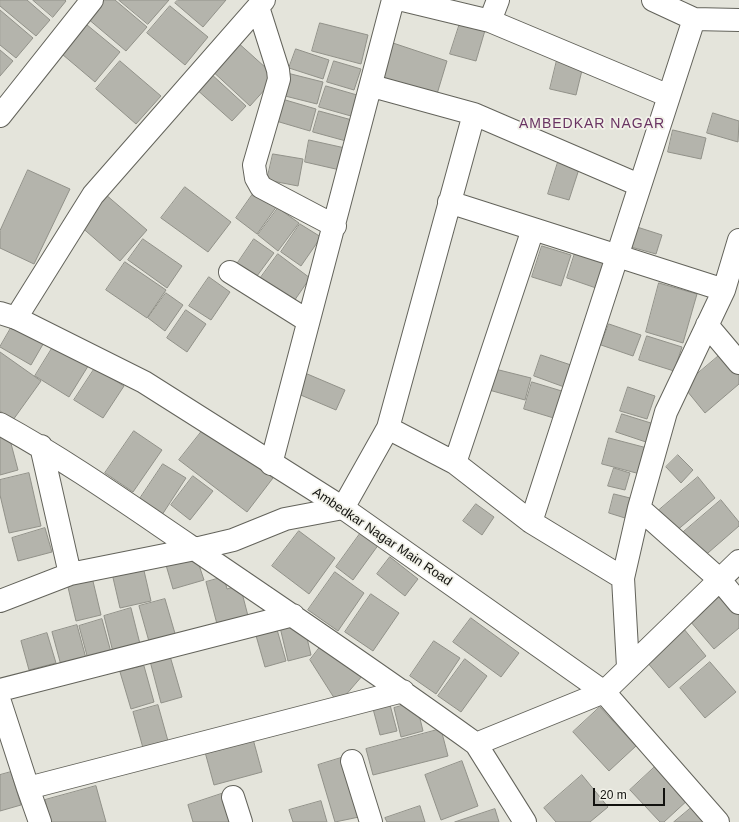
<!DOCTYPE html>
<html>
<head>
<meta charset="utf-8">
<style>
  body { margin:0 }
  #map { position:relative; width:739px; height:822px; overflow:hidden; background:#e4e4db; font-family:Helvetica,sans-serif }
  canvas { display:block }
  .scale { position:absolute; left:593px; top:788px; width:72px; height:18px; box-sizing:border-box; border:2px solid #12120f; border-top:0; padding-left:5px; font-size:12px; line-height:14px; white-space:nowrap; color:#12120f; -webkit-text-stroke:3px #f1f1e8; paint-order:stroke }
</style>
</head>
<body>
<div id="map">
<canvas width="739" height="822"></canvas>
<div class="scale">20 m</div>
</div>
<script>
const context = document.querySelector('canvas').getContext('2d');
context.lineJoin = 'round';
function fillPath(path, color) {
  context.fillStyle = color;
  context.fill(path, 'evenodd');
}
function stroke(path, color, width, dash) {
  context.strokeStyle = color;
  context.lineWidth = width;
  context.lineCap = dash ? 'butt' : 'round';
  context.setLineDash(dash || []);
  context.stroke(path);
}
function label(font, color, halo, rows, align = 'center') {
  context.font = font + ' Helvetica,sans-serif';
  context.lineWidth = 3.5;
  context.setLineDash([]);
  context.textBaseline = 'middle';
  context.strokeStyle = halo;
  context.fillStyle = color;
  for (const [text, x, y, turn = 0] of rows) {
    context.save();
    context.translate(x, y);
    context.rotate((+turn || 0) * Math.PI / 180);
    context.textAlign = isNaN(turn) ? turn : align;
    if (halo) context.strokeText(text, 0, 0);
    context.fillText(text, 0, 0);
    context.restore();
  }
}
const building = new Path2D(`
  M0,0H27L50,20L36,36L0,6Z
  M33,0H65L66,1L53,17Z
  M102,0H115L147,27L126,51L87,18Z
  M119,0H169L148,24Z
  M178,0H226L203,27L175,3Z
  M170,6L208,37L185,65L147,33Z
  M0,10L33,38L16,58L0,45Z
  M81,20L120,52L95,82L56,49Z
  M461,20L486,27L476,61L450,54Z
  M320,23L368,35L361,64L312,51Z
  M235,40L276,77L250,106L209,68Z
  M393,43L447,61L437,94L382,77Z
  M296,49L329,60L323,79L289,68Z
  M0,50L13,61L0,76Z
  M558,56L584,62L576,95L550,89Z
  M120,61L161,96L136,124L96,89Z
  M334,61L361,69L354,90L327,82Z
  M209,72L246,106L232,121L195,88Z
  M287,73L323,82L317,104L281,95Z
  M326,86L357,95L351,116L319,107Z
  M282,99L316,109L310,131L276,121Z
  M319,111L352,120L346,141L313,132Z
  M713,113L739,121L738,142L707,133Z
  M673,130L706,138L701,159L668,152Z
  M309,140L345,148L340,170L305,162Z
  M273,154L303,159L298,186L267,180Z
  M559,159L580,166L569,200L548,194Z
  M28,170L70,189L34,264L0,248V231Z
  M185,187L231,222L208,252L161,218Z
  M255,191L277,206L257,234L236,218Z
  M105,194L147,230L120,261L78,224Z
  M278,208L299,223L278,251L258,235Z
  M300,224L321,237L301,266L281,252Z
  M637,227L662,235L656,254L631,247Z
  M143,239L182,266L167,288L128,260Z
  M254,239L274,253L254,280L235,267Z
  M542,246L571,255L561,286L532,277Z
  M575,253L607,263L599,289L567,278Z
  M278,254L310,278L292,304L259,280Z
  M125,262L166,290L147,318L106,290Z
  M209,277L230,292L211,320L189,306Z
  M659,283L697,294L683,343L646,332Z
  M166,293L183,305L165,331L148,318Z
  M186,310L206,324L187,352L167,338Z
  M15,321L46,339L31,365L0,347Z
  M609,324L641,335L633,356L601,345Z
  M647,336L682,347L674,371L639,360Z
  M56,342L90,363L69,397L35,376Z
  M0,352L41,381L13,420L0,411Z
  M721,354L739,375V384L705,413L683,386Z
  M541,355L574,366L567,388L534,376Z
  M95,368L124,386L103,418L74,400Z
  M495,369L531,378L525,400L489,390Z
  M305,373L345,390L336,410L296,393Z
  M532,382L565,392L557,419L524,409Z
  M628,387L655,396L647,419L620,411Z
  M622,414L654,424L649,443L616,432Z
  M206,426L273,478L247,512L179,460Z
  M134,431L162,450L133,492L105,473Z
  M9,436L18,470L0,475V438Z
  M609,438L651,449L644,475L602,464Z
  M678,455L693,470L681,483L666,467Z
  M163,464L186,478L160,518L137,503Z
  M614,468L630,473L625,490L608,486Z
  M29,473L41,526L9,533L0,495V480Z
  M193,476L213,491L190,520L171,505Z
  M698,477L715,498L675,532L658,511Z
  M614,494L630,498L625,518L609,513Z
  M721,500L739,522V526L701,559L680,535Z
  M476,504L494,517L482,535L463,521Z
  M45,528L52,552L18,561L12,538Z
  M299,531L335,558L309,594L272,566Z
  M362,531L379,544L353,580L336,567Z
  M196,556L204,580L173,589L166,565Z
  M390,557L418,579L405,596L377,574Z
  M142,562L151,601L120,608L111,569Z
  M335,572L364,593L338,631L308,610Z
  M92,577L101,615L76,621L67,583Z
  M224,577L227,589L240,585L248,616L217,624L206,582Z
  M724,593L739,611V628L714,649L690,621Z
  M371,594L399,613L373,651L345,632Z
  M165,599L176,637L150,645L139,606Z
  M131,608L141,648L114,656L104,616Z
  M471,618L519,653L501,677L453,642Z
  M102,619L112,656L89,663L79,626Z
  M287,621L307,638L311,655L288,661L279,623Z
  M679,623L706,656L669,688L641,655Z
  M77,625L87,662L62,669L52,632Z
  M276,626L286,661L265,667L255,632Z
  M47,633L56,663L29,670L21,641Z
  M434,641L460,658L436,694L410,676Z
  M324,642L363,675L338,704L310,660Z
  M170,656L182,697L161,703L150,661Z
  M465,659L487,676L461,712L438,696Z
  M710,662L736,692L705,718L680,688Z
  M144,666L154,702L131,709L120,672Z
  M389,701L397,731L380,735L372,705Z
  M416,702L423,731L401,737L394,708Z
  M158,705L168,741L143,748L133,712Z
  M600,707L636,746L609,771L573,732Z
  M441,729L448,756L373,775L366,749Z
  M253,739L262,772L214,785L205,752Z
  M341,758L359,817L335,822L318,765Z
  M462,761L478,806L441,820L425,775Z
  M658,764L690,798L664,822H660L630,790Z
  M11,772L21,805L0,811V775Z
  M582,775L608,807L590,822H556L544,808Z
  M96,786L106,822H51L45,800Z
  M227,792L237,822H193L188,805Z
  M321,801L327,822H293L289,810Z
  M420,806L425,822H387L385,818Z
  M691,808L703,822H674Z
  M495,809L499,822H455Z`);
fillPath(building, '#b4b4ac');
stroke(building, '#919189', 1);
const street = new Path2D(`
  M403,0L490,21L669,96
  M653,0L694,19L739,20
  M258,7L278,70L279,79L254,165L256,178L261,187L335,226
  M490,21L498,0
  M372,86L474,114L639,185
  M0,116L92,0
  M449,202L724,290
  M230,272L308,321
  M16,318L93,195L264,0
  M707,325L739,363
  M0,424C66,460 128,504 190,546C286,611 382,676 476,744L604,692L739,561
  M388,428L455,463L531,522L623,578
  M41,446L70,574
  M455,463L533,229
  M271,464L393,0
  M639,508L719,579L739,603
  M531,522L694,19
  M0,601L70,574L195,549L233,540L285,519L343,508L388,428L474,114
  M628,667L623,578L639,508L666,412L724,290L739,240
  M0,690L293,615
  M0,702L28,788L403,691
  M476,744L525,822
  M352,761L371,822
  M28,788L40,822
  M233,797L241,822`);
const secondary = new Path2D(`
  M0,313L16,318L144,382L343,508L604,692L718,822`);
stroke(street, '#63635b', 24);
stroke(secondary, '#63635b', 24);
stroke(street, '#fff', 22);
stroke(secondary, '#fff', 22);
label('13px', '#12120f', '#f1f1e8', [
  ["Ambedkar Nagar Main Road",382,537,34]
]);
context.letterSpacing = '1px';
label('14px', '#6a3463', '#f1f1e8', [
  ["AMBEDKAR NAGAR",592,124]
]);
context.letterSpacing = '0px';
</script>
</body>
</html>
